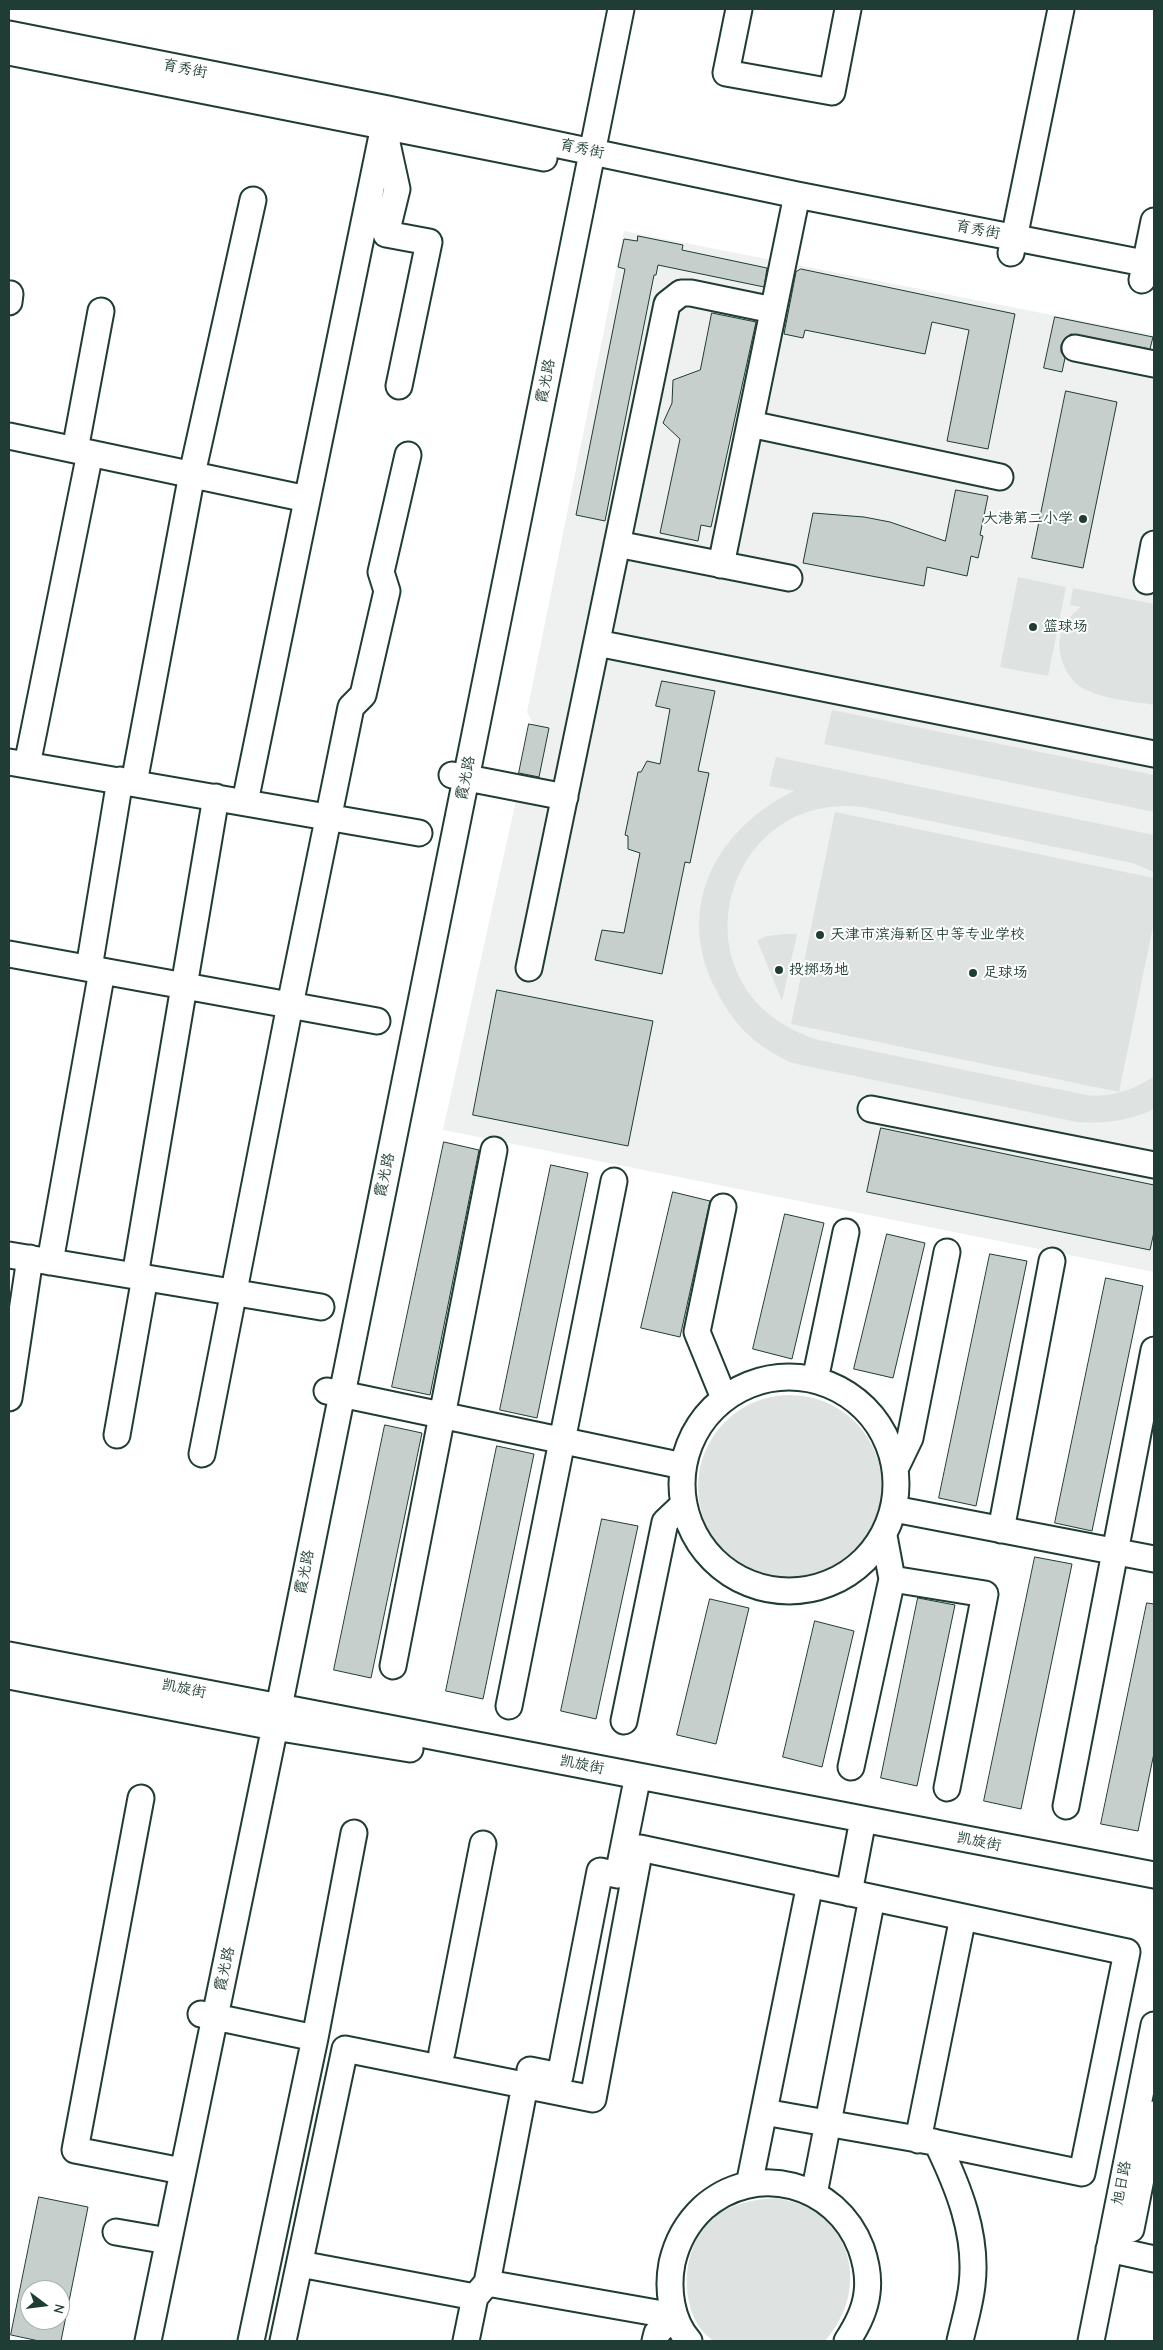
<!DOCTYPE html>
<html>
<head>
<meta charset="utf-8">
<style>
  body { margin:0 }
  #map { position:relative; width:1163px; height:2350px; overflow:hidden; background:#fff; font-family:"Comic Neue",sans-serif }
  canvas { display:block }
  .frame { position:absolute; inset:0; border:10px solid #1f3d34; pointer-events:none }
  .north { position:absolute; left:20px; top:2280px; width:50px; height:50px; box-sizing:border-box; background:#fff; border:1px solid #a5b1ae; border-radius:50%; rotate:105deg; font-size:14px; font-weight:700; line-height:20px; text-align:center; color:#1f3d34 }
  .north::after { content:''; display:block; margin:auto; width:18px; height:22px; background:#1f3d34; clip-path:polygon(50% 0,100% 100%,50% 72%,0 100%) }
</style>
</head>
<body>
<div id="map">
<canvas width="1163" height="2350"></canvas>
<div class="frame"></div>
<div class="north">N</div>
</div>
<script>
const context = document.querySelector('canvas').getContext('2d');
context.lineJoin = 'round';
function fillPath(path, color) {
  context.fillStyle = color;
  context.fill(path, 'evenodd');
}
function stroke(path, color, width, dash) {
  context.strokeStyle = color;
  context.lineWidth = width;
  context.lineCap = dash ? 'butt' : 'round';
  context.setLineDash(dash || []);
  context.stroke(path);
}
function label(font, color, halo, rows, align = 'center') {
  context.font = font + ' "Comic Neue","LXGW WenKai TC",sans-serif';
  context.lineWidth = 4;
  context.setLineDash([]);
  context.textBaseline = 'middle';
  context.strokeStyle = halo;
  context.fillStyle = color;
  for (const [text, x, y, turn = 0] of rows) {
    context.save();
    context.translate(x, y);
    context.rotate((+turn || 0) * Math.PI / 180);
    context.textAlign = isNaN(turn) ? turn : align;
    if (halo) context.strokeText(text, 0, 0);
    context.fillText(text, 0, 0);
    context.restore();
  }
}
fillPath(new Path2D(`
  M624,231L1154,335V1272L443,1130L533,724L527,712Z`), '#eef1f0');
fillPath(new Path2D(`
  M1018,577L1066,587L1048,676L1000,667Z
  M1073,588L1154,604V705C1133,701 1106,700 1086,690C1066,681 1054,651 1062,631C1065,621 1073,613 1081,607L1070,605Z
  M832,710L1154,775V812L824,744Z
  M776,757L1154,835V872L1132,863L863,807C721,789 667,993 819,1040L1086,1095C1111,1098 1134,1090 1154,1076V1109C1129,1121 1104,1124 1077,1122L792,1063C754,1045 734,1026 715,988C674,907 717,828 794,791L769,786Z
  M835,812L1154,878V922L1119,1092L791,1024Z
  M786,934H797L782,1001L757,940L767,936Z
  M698 1487a92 92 0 1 1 184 0a92 92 0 1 1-184 0Z
  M777,2198C785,2200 795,2202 803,2205C859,2233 864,2297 825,2341H713C709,2337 703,2333 700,2328C675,2290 686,2228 729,2208C745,2201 760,2199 777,2198Z`), '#dee3e2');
const building = new Path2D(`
  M638,236L683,245L682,250L767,268L764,287L658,265L656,275H654L605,521L576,515L625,269L618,267L624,239L637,241Z
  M801,269L1015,314L988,449L947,441L969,330L932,322L925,354L805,330L803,338L784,334L796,272Z
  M712,313L756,322L711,527L701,525L698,541L660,533L680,439L663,423L672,403L673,380L700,370Z
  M1055,317L1153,337L1150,349L1071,334L1065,338L1061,345V352L1065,358L1062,372L1044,368Z
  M1066,391L1117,402L1083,568L1032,558Z
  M956,490L988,496L980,535L983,536L978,558L971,556L967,576L927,567L924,586L803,563L813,513L864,517L890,522L945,541Z
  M662,681L715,691L698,771L709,773L690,863L685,862L662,974L595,960L602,930L624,933L640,853L628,849V836L625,835L638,772H641L647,761L660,764L670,709L656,706Z
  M529,724L549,728L539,777L519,773Z
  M497,990L653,1021L628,1146L473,1115Z
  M881,1128L1154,1185V1232L1150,1250L867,1192Z
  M444,1142L479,1150L430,1395L392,1387Z
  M551,1165L588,1173L537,1418L500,1410Z
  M673,1192L710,1201L680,1337L641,1328Z
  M785,1214L824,1223L792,1359L753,1349Z
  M887,1234L925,1243L893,1378L854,1369Z
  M990,1254L1027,1261L976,1506L939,1498Z
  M1106,1278L1143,1286L1092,1531L1055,1523Z
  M385,1425L422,1433L371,1678L334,1670Z
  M497,1446L534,1454L483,1699L446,1691Z
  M602,1519L638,1526L596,1719L561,1711Z
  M1035,1557L1072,1564L1021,1809L984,1801Z
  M918,1598L955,1605L917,1786L881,1778Z
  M710,1599L749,1608L716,1744L677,1735Z
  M1147,1603L1154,1604V1753L1138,1831L1101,1824Z
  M815,1621L854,1631L822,1767L783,1757Z
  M39,2197L88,2207L61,2341H39L11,2335ZM30,2290H60V2320H30Z`);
fillPath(building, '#c7cfcc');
stroke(building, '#1f3d34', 1);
const minor = new Path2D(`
  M739,9L726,73L832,92L848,9
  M9,34L388,109L797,195L1154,265
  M9,52L544,158
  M385,134L397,189L386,234L429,242L399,386
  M1011,253L1061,9
  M1142,280L1154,221
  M9,302L10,294
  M1075,348L1154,364
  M750,424L1000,477
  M9,436L307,499
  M75,450L101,311
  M617,544L789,578
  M721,565L797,195
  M1147,581L1154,544
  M597,643L1154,754
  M9,762L419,833
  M27,765L90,453
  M452,775L565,797
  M134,783L192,474L253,200
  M245,802L387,111
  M9,954L377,1021
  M89,968L120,780
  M529,968L667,304L681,293H691L773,310
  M871,1109L1154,1165
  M723,1207L697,1332L724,1398
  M9,1255L321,1307
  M50,1262L102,971
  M135,1276L216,797
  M682 1484a107 107 0 1 1 214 0a107 107 0 1 1-214 0Z
  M815,1380L846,1232
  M327,1391L683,1466
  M9,1398L30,1258
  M117,1435L145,1277
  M202,1454L290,1005L351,707L363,695L387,591L381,572L408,455
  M896,1467L910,1438L947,1252
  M894,1509L1154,1559
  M1001,1530L1052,1261
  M892,1579L985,1594L947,1788
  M9,1655L1154,1875
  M393,1666L494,1150
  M9,1676L274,1727L410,1749
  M509,1706L614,1181
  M624,1721L665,1522L684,1504
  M851,1767L892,1579L884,1536
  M141,1798L75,2150L182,2171
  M1066,1806L1154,1350
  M849,1893L861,1830
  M201,2014L315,2038
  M442,2052L483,1844
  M530,2070L560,2076L600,1871L618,1875L636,1785
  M764,2112L934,2142
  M918,2140L963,1917
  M749,2185L810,1884
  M814,2194L872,1898
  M1131,2229L1154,2114
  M116,2232L168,2241
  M1109,2249L1154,2259
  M300,2264L475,2297
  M487,2283L674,2316
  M148,2341L279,1707L621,9
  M251,2341L315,2038L354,1833
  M283,2341L345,2049L593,2099L640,1848L1127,1952L1082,2173L937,2143C958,2186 978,2235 972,2285C970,2304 964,2323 960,2341
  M466,2341L475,2297L487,2283L525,2085
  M655,2341L657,2333L674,2316
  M689,2341C671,2321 667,2289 672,2263C677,2241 687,2223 703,2208C756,2161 836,2183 861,2248C866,2262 869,2278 867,2293C865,2311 857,2326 847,2341
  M1091,2341L1154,2025`);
stroke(minor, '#1f3d34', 29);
stroke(minor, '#fff', 25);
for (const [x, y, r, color] of [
  [1083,519,5,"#1f3d34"],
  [1033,627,5,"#1f3d34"],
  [820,935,5,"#1f3d34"],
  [779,970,5,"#1f3d34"],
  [973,973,5,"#1f3d34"]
]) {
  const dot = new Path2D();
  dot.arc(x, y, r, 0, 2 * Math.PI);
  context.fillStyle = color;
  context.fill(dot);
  stroke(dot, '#fff', 2);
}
label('15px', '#1f3d34', '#fff', [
  ["育秀街",185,69,11],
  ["育秀街",582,149,12],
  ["育秀街",978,230,11],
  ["霞光路",546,381,-79],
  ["霞光路",466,778,-79],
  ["霞光路",385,1175,-78],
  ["霞光路",305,1572,-79],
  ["凯旋街",184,1689,11],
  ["凯旋街",582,1765,11],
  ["凯旋街",979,1842,11],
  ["霞光路",225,1969,-78],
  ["旭日路",1122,2183,-79]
]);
label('15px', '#1f3d34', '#fff', [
  ["大港第二小学",1073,519,"right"],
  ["篮球场",1043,627],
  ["天津市滨海新区中等专业学校",830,935],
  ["投掷场地",789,970],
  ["足球场",983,973]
], 'left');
</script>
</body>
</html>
